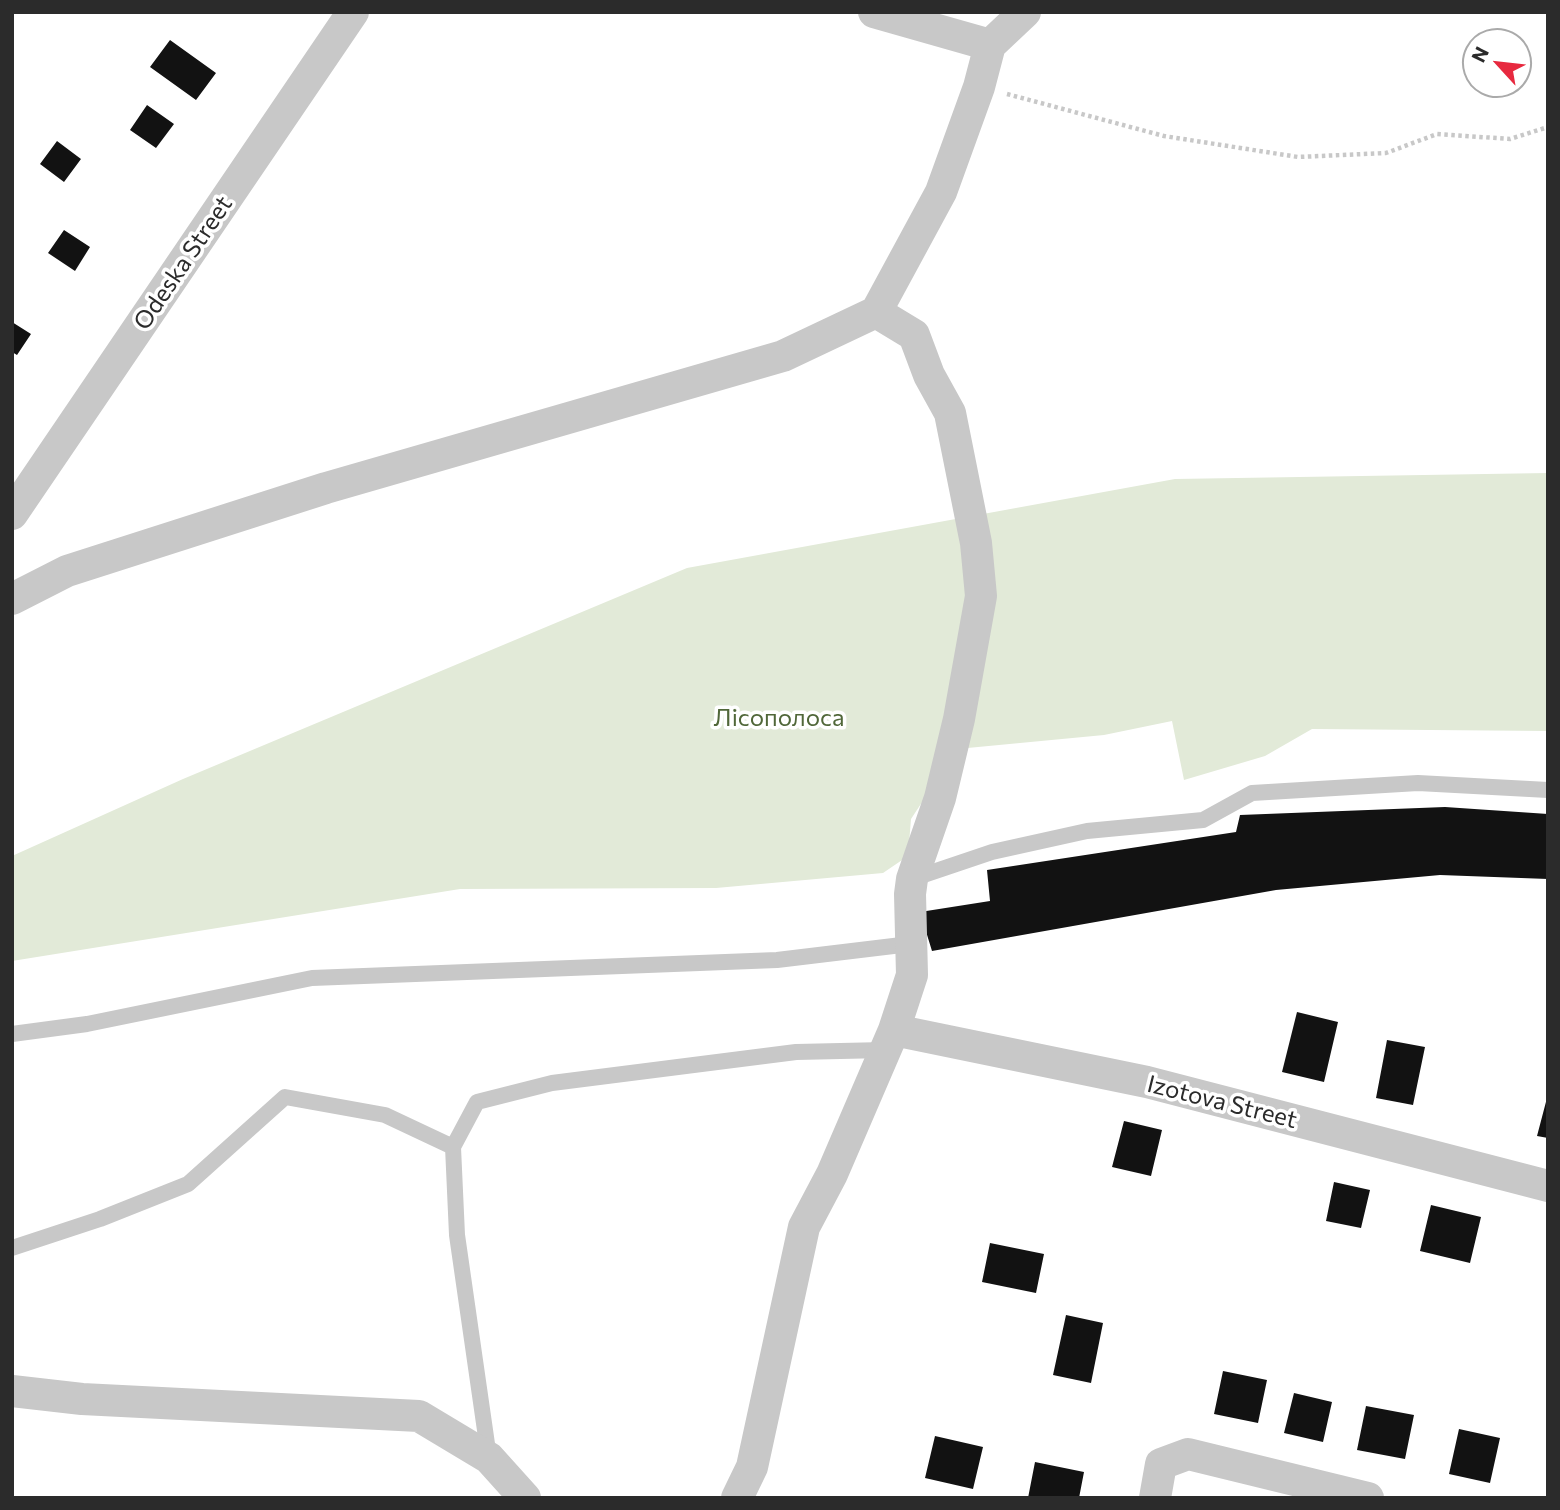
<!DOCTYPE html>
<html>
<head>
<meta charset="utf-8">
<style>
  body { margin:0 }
  #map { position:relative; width:1560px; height:1510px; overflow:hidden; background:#fff; font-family:Commissioner,sans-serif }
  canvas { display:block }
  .frame { position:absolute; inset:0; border:14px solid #2b2b2b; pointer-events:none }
  .north { position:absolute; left:1462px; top:28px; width:70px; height:70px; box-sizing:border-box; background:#fff; border:2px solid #aaa; border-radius:50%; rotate:297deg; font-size:19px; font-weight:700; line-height:28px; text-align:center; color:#2b2b2b }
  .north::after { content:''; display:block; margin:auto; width:24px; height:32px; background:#e7293f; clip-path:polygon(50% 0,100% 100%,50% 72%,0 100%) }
</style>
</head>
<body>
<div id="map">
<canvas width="1560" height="1510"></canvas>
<div class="frame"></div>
<div class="north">N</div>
</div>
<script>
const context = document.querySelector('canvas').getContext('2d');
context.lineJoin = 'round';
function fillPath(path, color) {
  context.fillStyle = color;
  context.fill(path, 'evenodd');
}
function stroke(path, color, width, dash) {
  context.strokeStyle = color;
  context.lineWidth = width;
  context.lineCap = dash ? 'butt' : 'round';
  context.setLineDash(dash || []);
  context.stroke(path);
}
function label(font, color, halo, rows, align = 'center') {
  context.font = font + ' Commissioner,sans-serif';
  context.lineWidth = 7;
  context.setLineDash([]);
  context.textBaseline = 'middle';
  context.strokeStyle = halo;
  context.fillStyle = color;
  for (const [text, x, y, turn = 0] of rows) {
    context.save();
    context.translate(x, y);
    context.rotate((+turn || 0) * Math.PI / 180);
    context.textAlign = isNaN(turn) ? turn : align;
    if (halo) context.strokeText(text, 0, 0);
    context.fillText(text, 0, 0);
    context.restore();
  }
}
fillPath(new Path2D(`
  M1548,473V731L1312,729L1265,756L1184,780L1172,721L1104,735L957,749L911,819L908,856L883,873L716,888L460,889L12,961V856L183,779L687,568L1175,479Z`), '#e2ead8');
fillPath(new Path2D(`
  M170,40L216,73L196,100L150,67Z
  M147,105L174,124L156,148L130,130Z
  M57,141L81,159L64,182L40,164Z
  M64,230L90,247L75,271L48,253Z
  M12,322L31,334L17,355L12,352Z
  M1445,807L1548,814V879L1440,875L1276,890L932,951L920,912L990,901L987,870L1236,832L1240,815Z
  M1297,1012L1338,1022L1324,1082L1282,1072Z
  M1387,1040L1425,1047L1413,1105L1376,1098Z
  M1547,1098H1548V1138L1537,1136Z
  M1124,1121L1162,1130L1151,1176L1112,1167Z
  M1334,1182L1370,1190L1361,1228L1326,1221Z
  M1431,1205L1481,1217L1470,1263L1420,1251Z
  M990,1243L1044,1254L1036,1293L982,1282Z
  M1066,1315L1103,1323L1091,1383L1053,1375Z
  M1223,1371L1267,1380L1258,1423L1214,1414Z
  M1294,1393L1332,1402L1323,1442L1284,1433Z
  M1366,1406L1414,1415L1405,1459L1357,1450Z
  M1459,1429L1500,1438L1490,1483L1449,1474Z
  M935,1436L983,1447L973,1489L925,1478Z
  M1035,1462L1084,1472L1079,1498H1028Z`), '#121212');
stroke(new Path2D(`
  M1007,94L1164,136L1298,157L1386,153L1437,134L1510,139L1548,127`), '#c8c8c8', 4.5, [3.5, 3.5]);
stroke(new Path2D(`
  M912,879L992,852L1087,831L1203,820L1252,793L1418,783L1548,790
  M12,1034L87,1024L312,978L777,960L910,944
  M453,1147L477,1102L552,1083L796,1052L885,1050
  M12,1248L100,1219L188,1184L285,1097L385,1115L453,1147L457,1235L489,1458`), '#c8c8c8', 16);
stroke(new Path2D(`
  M874,12L990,45
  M990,45L1025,12
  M12,514L353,12
  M12,599L67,571L326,488L783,356L876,312L941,192L979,87L990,45
  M894,1030L1147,1082L1548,1186
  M12,1391L82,1399L419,1416L489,1458L525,1498
  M737,1498L752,1467L804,1227L832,1174L894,1030L912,975L910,894L912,879L940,798L959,719L981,596L976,543L950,413L929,375L914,335L876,312
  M1155,1498L1161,1464L1188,1454L1368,1498`), '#c8c8c8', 32);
label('24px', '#2b2b2b', '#fff', [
  ["Odeska Street",183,263,-56],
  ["Izotova Street",1222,1102,14]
]);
label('24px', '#506739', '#fff', [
  ["Лісополоса",779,718]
]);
</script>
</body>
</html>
